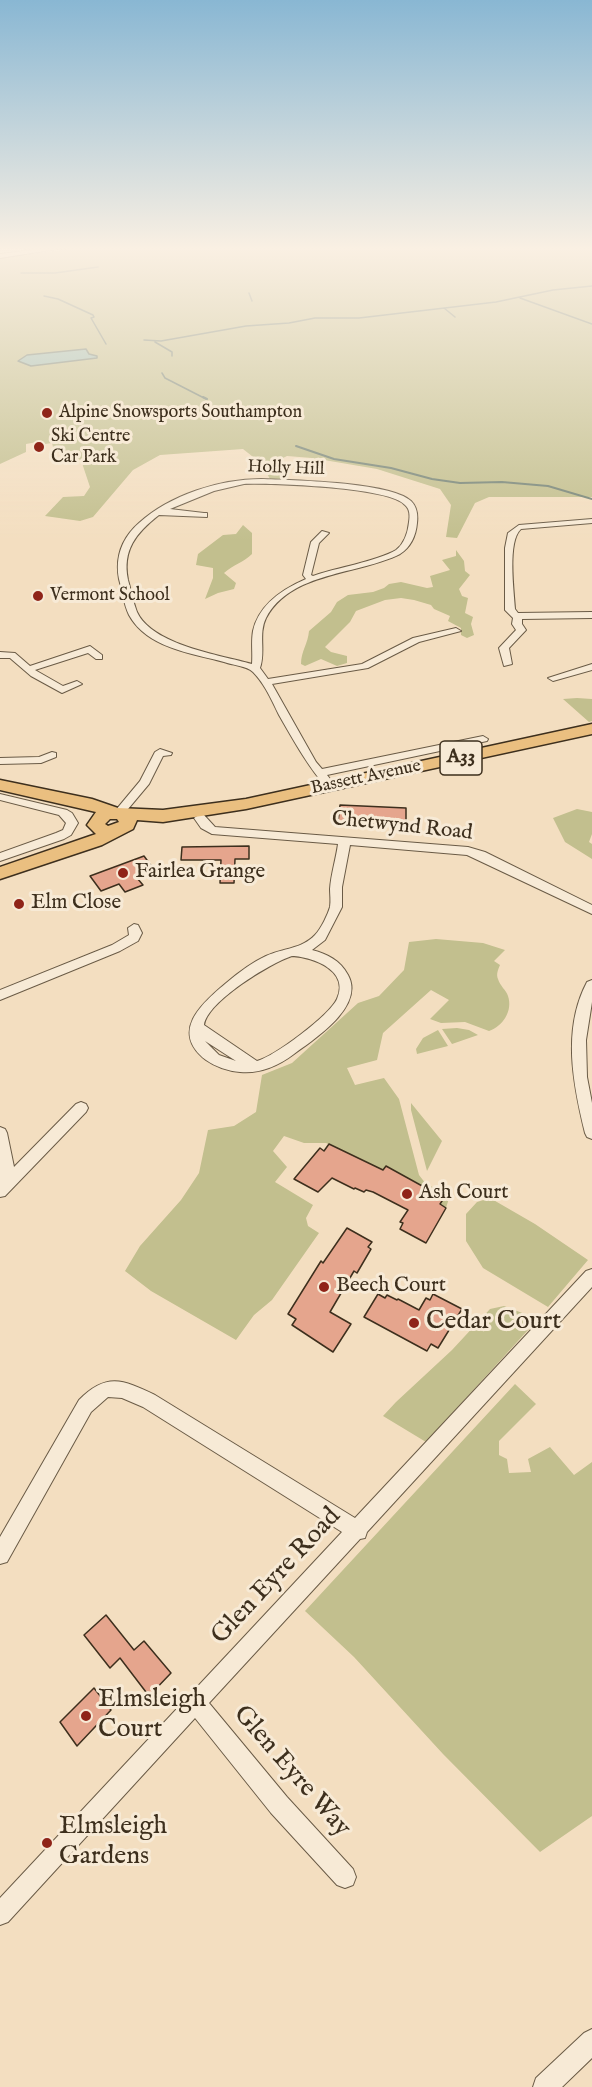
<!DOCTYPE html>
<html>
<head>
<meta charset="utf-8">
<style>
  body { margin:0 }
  canvas { display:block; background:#f3dec0 }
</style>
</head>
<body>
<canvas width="592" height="2087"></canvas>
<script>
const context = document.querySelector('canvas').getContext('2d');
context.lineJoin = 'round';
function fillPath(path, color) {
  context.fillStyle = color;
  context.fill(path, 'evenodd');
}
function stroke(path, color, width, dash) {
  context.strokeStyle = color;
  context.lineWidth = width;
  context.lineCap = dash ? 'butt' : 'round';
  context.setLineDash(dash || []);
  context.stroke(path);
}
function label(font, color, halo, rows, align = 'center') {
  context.font = font + ' "IM FELL English",serif';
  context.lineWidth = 6;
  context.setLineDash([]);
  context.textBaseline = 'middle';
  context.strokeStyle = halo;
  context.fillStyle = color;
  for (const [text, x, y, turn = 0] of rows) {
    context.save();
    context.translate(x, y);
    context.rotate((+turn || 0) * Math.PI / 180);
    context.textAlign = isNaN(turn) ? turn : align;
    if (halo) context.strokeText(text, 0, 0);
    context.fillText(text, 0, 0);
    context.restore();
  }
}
fillPath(new Path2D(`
  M77,248H592V497H489L475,503L457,538L446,537L451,505L440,489L377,469L312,458L287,456L277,461L276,466L284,479H270L262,464L243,449L160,455L133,470L93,517L80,521L45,516L63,497L84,496L90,487L81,460L54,451L52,443L45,444L43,441L26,444V452L0,464V258Z
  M243,525L252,533V554C244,562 233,565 224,573L236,583L234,589L218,593L205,599L213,578V568L196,565L198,554L223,535L236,534Z
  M456,550L464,561L465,571L470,575L459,589L462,596L468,598L465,613L473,617L471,624L474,635L467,638L461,635V628L448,621L450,616L434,609L431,605L414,600L401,598L385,600L356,611L350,622L325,647L331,652L347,656V663L337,666L321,659L305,666L301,664C301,651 308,644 309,631L331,612L337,602L348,595L373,592L384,588L389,584L401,582L427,588L433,587L430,576L450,570L442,560L456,556Z
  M577,698L592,699V721L589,722L563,699Z
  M577,809L592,812V834L589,842L592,844V859L565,842L553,818Z
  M436,939L483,943L505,950L494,961L500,965C498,970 496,974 498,979C500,986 506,990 508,996C513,1011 503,1026 489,1031L465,1022L441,1023L430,1019L449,1000L431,990L383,1033L377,1060L347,1068L355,1085L384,1078L399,1099L419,1175L426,1184L450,1195L446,1208L440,1204L426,1187L386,1167L383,1170L326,1143H304L284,1136L273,1151L287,1167L275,1182L313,1205L306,1218L308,1226L319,1233L272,1300L254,1315L236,1340L151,1291L125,1271L140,1246L181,1200L199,1173L208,1130L234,1126L256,1112L262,1075L292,1063L358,1003L379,996L404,970L409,942Z
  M457,1028L469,1030L478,1035L452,1044L442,1029Z
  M438,1030L448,1046L417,1054L416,1049L423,1038Z
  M411,1103L442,1141L427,1171L411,1110Z
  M490,1198L535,1224L588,1260L548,1307L483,1268L466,1241V1214L477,1202Z
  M504,1306L538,1319L426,1442L383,1416L396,1402L452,1350L490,1309Z
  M515,1384L536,1404L499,1441V1455L507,1459L509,1473L531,1472L528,1459L550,1447L574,1475L592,1462V1816L540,1852L443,1754L354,1657L305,1611Z`), '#c2bf8e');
const water = new Path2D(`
  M86,349L89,354L97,356V358L31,366L18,361L27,355Z`);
fillPath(water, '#9bbcb3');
stroke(water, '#758477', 1.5);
stroke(new Path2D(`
  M21,273H55L98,267
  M249,293L252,301
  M44,296L58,299L93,315L94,317L91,318L106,344
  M520,298L592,324
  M444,308L455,317
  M144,340L161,341L246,326L289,323L315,318H359L496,302L553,290L592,286
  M155,342L172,352V356
  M162,373L165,378L206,399`), '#758477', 1.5);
stroke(new Path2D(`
  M203,397L207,399
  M296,446L334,459L391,468L432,479L460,483L502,482L548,486L592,499`), '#758477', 2);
const building = new Path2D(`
  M340,805L406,808V826L338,822Z
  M249,846V859H235L234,883H220L221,860H181L182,847Z
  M144,856L155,871L137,878L143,885L125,892L119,884L101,891L90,876Z
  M329,1144L383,1170L386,1166L444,1198L440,1204L446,1208L426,1243L400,1229L403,1223L400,1222L408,1210L373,1192L366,1190L364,1192L355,1188L354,1189L332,1178L318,1192L294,1179L320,1148L324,1151Z
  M347,1228L372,1242L368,1247L371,1249L357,1273L354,1271L330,1312L351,1324L333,1352L292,1325L296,1319L288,1314L321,1261L323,1263Z
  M378,1294L385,1298L387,1295L397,1300L398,1299L419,1310L426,1298L430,1300L433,1294L462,1309L438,1348L431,1344L427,1351L364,1317Z
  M106,1615L134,1650L144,1641L171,1673L149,1696L120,1658L110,1668L84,1635Z
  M94,1688L111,1710L77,1746L60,1722Z`);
fillPath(building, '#e5a58d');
stroke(building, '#3d2f1d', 1.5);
const street = new Path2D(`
  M47,248H64L0,258V254Z
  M261,479C291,480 391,482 411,501C417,507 418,515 417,523C416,535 411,547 400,554C359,575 291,571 266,618C258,634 266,652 260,668L268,679L362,664L413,638L456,628L461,631L419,642L368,668L272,684L316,762L322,769L483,736L488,739L487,741L327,775L335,785L334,787H326C307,765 294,741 279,715C272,701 265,684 253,672C247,666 232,665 224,662C191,653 147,648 129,615C124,605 122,590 119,579C115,557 122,538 139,523C170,495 220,479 261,479ZM244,484C271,483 389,487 405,505C410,509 410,516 409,522C408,532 404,544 396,550C378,561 335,568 313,576L311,575L319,543L329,533L322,531L311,542L303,575L306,579C283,589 259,604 253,631C251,642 253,653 252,664C220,655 152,645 137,612C133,602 131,590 128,580C122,550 136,533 159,515L207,517V513H204L170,509L214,491Z
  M592,519V523L521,529C507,541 514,591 515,609L518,613L592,612V618L522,619V624L526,630L509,648L512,664L504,666L499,648L516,630L512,624L513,618L505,610V548L508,533L519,525Z
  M90,646L102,655V659H96L88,653L35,670L63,686L77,681L82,684L62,693L31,676L10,658H0V652L15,653L30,666Z
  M592,664V670L553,681L548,678Z
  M160,749L172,753L171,755L163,756L149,784L123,815H115V811L140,781L155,752Z
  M52,752L56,753V757L41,763L0,764V758L39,757Z
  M0,794L67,810L72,813L78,823L71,835L64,839L0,861V853L56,833L63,830L66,823L59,815L0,800Z
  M200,814L204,815L215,827L468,847L485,852L592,905V914L467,855L350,845L342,887V907L325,940L312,950C327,954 340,960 348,975C365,1006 316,1038 294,1054C278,1066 260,1074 240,1072C228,1071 216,1067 206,1060C170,1032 201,1004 225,984C238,973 251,963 266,956C283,948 302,949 315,935C321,929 328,914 330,907C331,901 330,894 330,889C331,874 336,859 338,844L212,834L201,828L194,818ZM292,956C314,957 350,971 337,999C329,1016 275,1056 257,1061L204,1025C207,1002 270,963 292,956ZM205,1041L236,1061L219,1055Z
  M134,924L138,925L142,933L138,941L120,951L0,1000V990L112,945L129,935L128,928Z
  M592,980V1002L586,1040L587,1077L592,1103V1139L587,1137L585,1133C573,1084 562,1029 587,982Z
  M81,1102L86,1104L88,1108L86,1112L5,1196L0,1197V1127L5,1129L7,1133L14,1167L76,1104Z
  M592,1269V1287L367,1532L365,1538L360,1539L209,1703L287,1797L353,1869L356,1877L353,1885L345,1888L337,1885L271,1813L195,1718L8,1922L0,1925V1898L342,1532L143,1407L122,1398L108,1397L91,1412L7,1562L0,1564V1537L79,1400C107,1372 123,1380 155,1395L355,1518L586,1271Z
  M592,2029V2058L562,2087H533L536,2078L584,2033Z`);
const primary = new Path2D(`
  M592,724V734L246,809L163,822L137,820L133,829L102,845L0,879V867L96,834L87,825L96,812L0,790V780L92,799L118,808L163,810L246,799ZM110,819H117L119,822L108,826L105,824Z`);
stroke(street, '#6a5b46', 2);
stroke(primary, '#3d2f1d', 3);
fillPath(street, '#f7ead6');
fillPath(primary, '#eabf80');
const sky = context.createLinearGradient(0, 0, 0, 541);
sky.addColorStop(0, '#89b7d3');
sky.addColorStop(0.46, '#faf0e3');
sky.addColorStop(1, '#faf0e300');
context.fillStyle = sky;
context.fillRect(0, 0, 592, 541);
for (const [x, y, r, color] of [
  [47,413,6,"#8f2418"],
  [39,447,6,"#8f2418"],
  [38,596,6,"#8f2418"],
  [123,873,6,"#8f2418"],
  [19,904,6,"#8f2418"],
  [407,1194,6,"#8f2418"],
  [324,1287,6,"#8f2418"],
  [414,1323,6,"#8f2418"],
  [86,1716,6,"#8f2418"],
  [47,1843,6,"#8f2418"]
]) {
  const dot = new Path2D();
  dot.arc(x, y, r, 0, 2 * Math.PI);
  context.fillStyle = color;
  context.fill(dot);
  stroke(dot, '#f7ead6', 2);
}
label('18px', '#3d2f1d', '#f7ead6', [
  ["Alpine Snowsports Southampton",59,413],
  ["Ski Centre",51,437],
  ["Car Park",51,458],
  ["Vermont School",50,596]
], 'left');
label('18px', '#3d2f1d', '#f7ead6', [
  ["Holly Hill",286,469,2],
  ["Bassett Avenue",366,778,-12]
]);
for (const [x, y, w] of [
  [461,758,42]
]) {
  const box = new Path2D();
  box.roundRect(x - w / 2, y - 17, w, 34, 4.5);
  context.fillStyle = '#f7ead6';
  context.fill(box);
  stroke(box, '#3d2f1d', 1.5);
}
label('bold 20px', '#3d2f1d', null, [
  ["A33",461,758]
]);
label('21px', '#3d2f1d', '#f7ead6', [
  ["Chetwynd Road",402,827,6]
]);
label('21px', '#3d2f1d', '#f7ead6', [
  ["Fairlea Grange",135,873],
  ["Elm Close",31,904],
  ["Ash Court",419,1194],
  ["Beech Court",336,1287]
], 'left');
label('26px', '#3d2f1d', '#f7ead6', [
  ["Cedar Court",426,1323],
  ["Elmsleigh",98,1701],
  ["Court",98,1731],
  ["Elmsleigh",59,1828],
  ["Gardens",59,1858]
], 'left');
label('26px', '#3d2f1d', '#f7ead6', [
  ["Glen Eyre Road",277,1577,-47],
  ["Glen Eyre Way",291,1772,49]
]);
</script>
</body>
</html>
